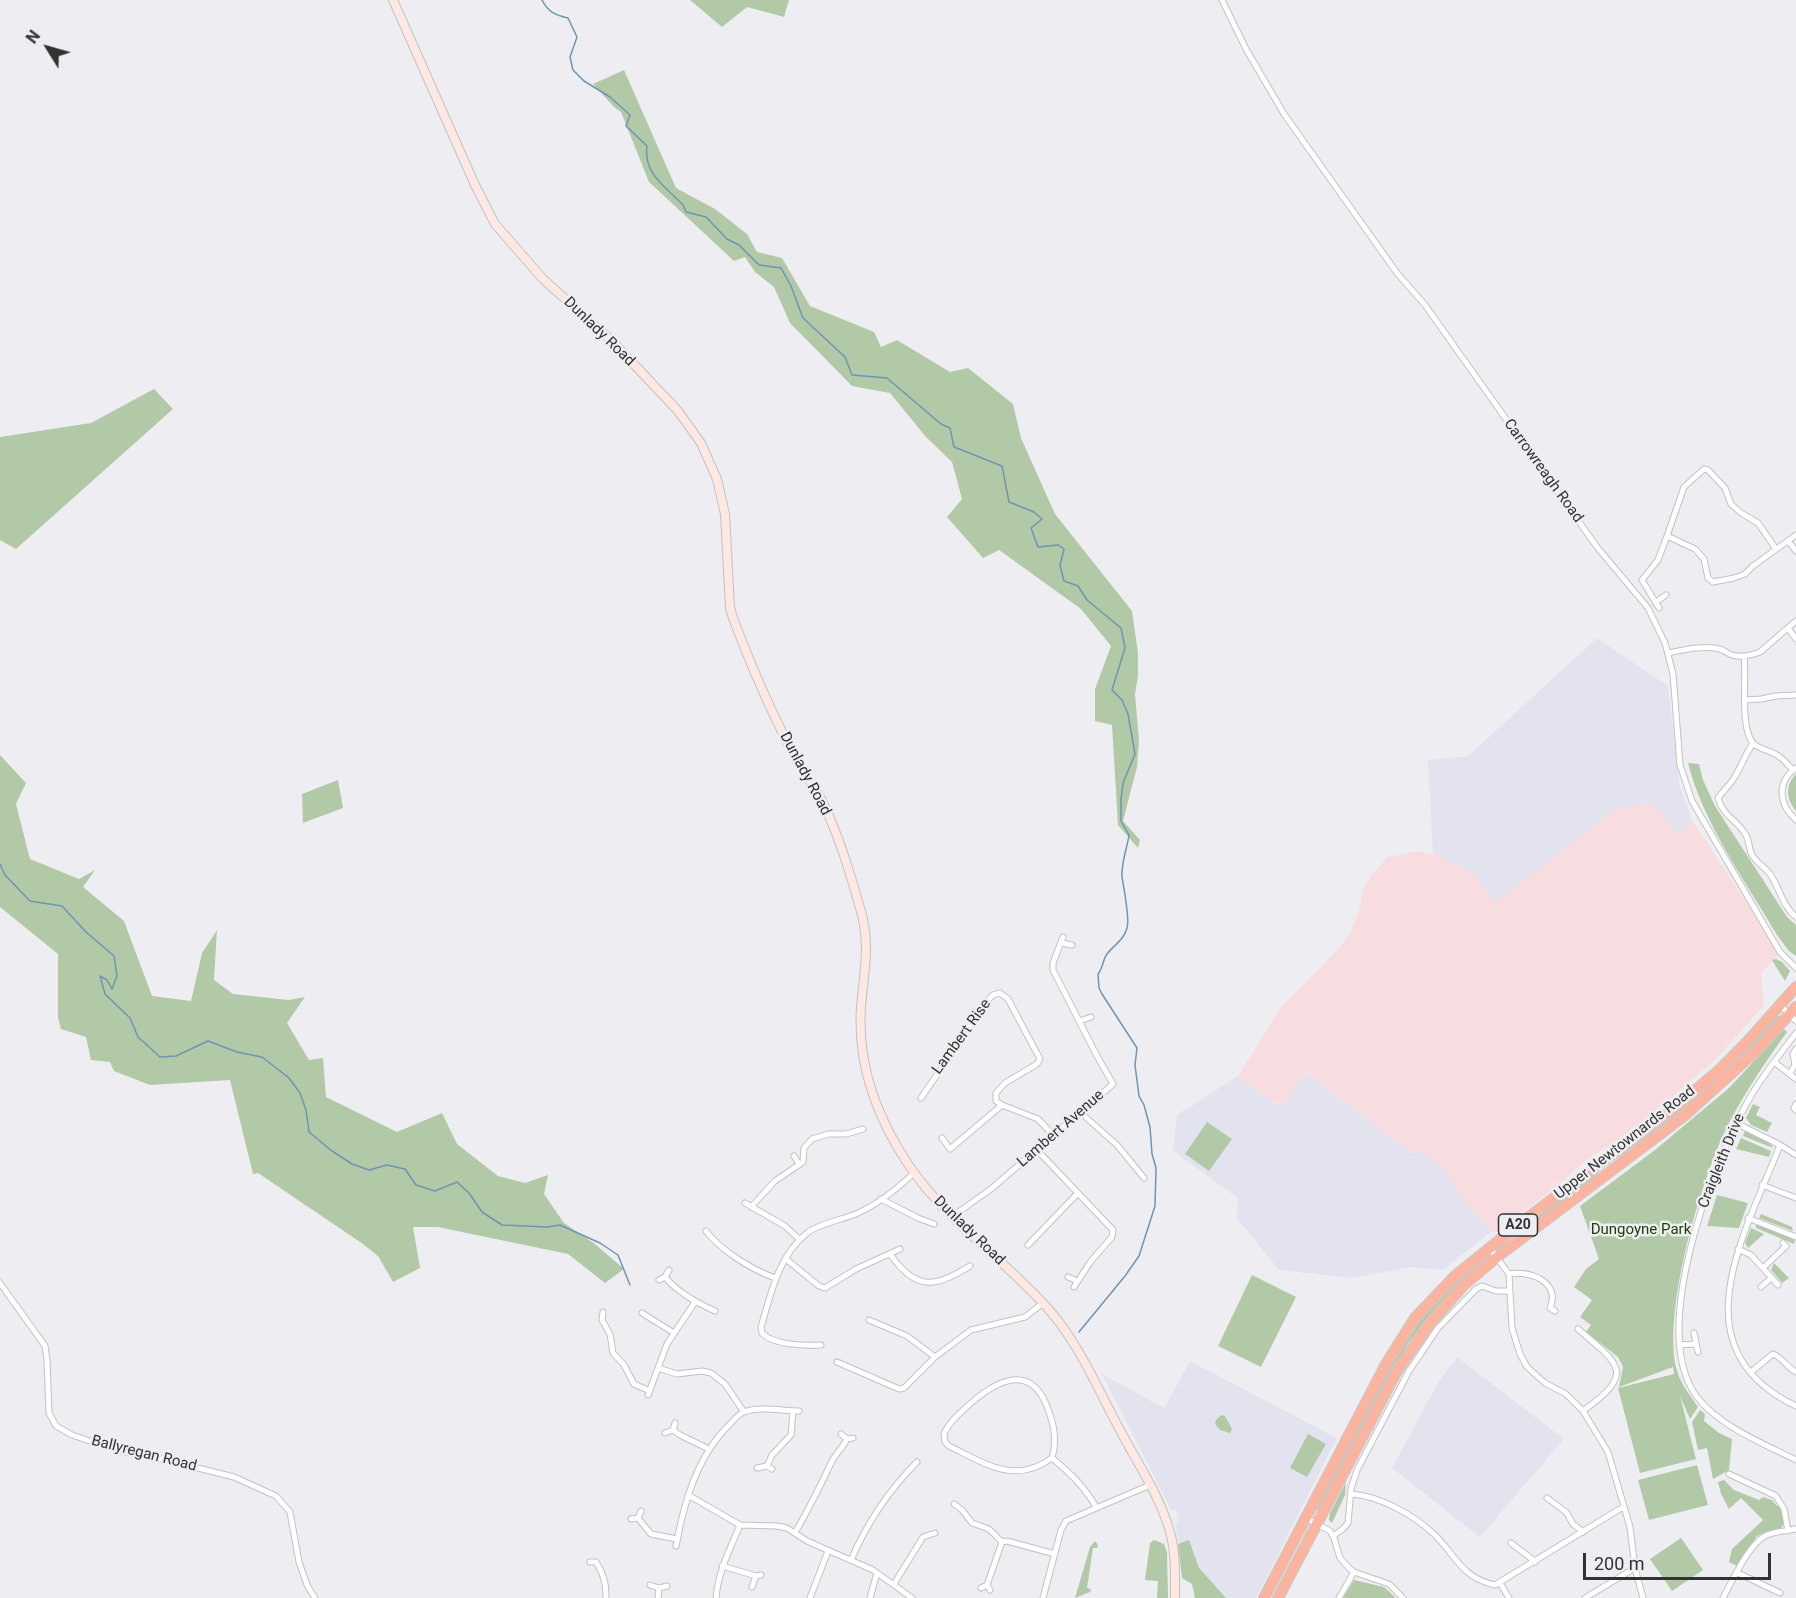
<!DOCTYPE html>
<html>
<head>
<meta charset="utf-8">
<style>
  body { margin:0 }
  #map { position:relative; width:1796px; height:1598px; overflow:hidden; background:#eeeef2; font-family:Roboto,sans-serif }
  canvas { display:block }
  .north { position:absolute; left:18px; top:18px; width:60px; height:60px; -webkit-text-stroke:4px #eeeef2; paint-order:stroke; rotate:307deg; font-size:16px; font-weight:700; line-height:24px; text-align:center; color:#323233 }
  .north::after { content:''; display:block; margin:auto; width:21px; height:27px; background:#323233; clip-path:polygon(50% 0,100% 100%,50% 72%,0 100%) }
  .scale { position:absolute; left:1583px; top:1553px; width:188px; height:27px; box-sizing:border-box; border:3px solid #323233; border-top:0; padding-left:8px; font-size:18px; line-height:21px; white-space:nowrap; color:#323233; -webkit-text-stroke:4px #eeeef2; paint-order:stroke }
</style>
</head>
<body>
<div id="map">
<canvas width="1796" height="1598"></canvas>
<div class="north">N</div>
<div class="scale">200 m</div>
</div>
<script>
const context = document.querySelector('canvas').getContext('2d');
context.lineJoin = 'round';
function fillPath(path, color) {
  context.fillStyle = color;
  context.fill(path, 'evenodd');
}
function stroke(path, color, width, dash) {
  context.strokeStyle = color;
  context.lineWidth = width;
  context.lineCap = dash ? 'butt' : 'round';
  context.setLineDash(dash || []);
  context.stroke(path);
}
function label(font, color, halo, rows, align = 'center') {
  context.font = font + ' Roboto,sans-serif';
  context.lineWidth = 5;
  context.setLineDash([]);
  context.textBaseline = 'middle';
  context.strokeStyle = halo;
  context.fillStyle = color;
  for (const [text, x, y, turn = 0] of rows) {
    context.save();
    context.translate(x, y);
    context.rotate((+turn || 0) * Math.PI / 180);
    context.textAlign = isNaN(turn) ? turn : align;
    if (halo) context.strokeText(text, 0, 0);
    context.fillText(text, 0, 0);
    context.restore();
  }
}
fillPath(new Path2D(`
  M1597,638L1668,686L1680,787L1693,822L1677,833L1656,807L1650,804L1618,807L1496,903L1472,872L1433,854L1428,760L1468,756Z
  M1305,1072L1411,1153L1421,1151L1443,1167L1459,1195L1492,1231L1443,1270L1412,1267L1351,1278L1279,1270L1237,1218L1238,1198L1173,1151L1177,1115L1238,1076L1281,1107Z
  M1457,1357L1564,1439L1480,1537L1392,1468L1439,1381Z
  M1190,1361L1337,1438L1256,1598H1223L1183,1564L1175,1524L1179,1520L1177,1511L1170,1510L1168,1504L1102,1374L1164,1408Z`), '#e3e3ef');
fillPath(new Path2D(`
  M1650,804L1656,807L1677,833L1693,822L1780,952L1761,974L1764,1005L1716,1059L1631,1132L1586,1160L1558,1186L1494,1233L1459,1195L1443,1167L1421,1151L1411,1153L1306,1072L1282,1107L1238,1076L1281,1007L1338,949L1351,932L1359,911L1363,890L1372,874L1388,857L1419,851L1433,854L1472,872L1496,902L1618,807Z`), '#f8dde0');
fillPath(new Path2D(`
  M690,0H789L784,17L747,7L722,27Z
  M624,70L676,188L715,209L747,234L757,252L782,258L810,306L874,332L881,347L897,340L950,372L968,368L1013,404L1021,438L1055,514L1132,611L1138,653V676L1135,694L1139,741L1137,767L1123,821L1140,840L1138,848L1118,825L1112,725L1095,721V689L1111,646L1081,609L999,550L983,558L947,517L962,499L952,462L926,437L890,393L852,386L790,323L774,287L755,272L745,257L734,261L649,182L621,112L614,107L593,84Z
  M154,389L173,409L16,549L0,540V437L91,423Z
  M0,755L26,783L16,804L30,859L79,879L95,870L83,887L124,921L152,996L191,1001L202,953L217,930L214,980L233,994L289,1000L305,997L287,1023L309,1060L323,1058L326,1097L397,1132L442,1113L457,1144L498,1176L525,1183L548,1175L544,1194L564,1223L595,1244L624,1269L605,1283L568,1254L438,1227H413L420,1268L393,1282L378,1256L363,1244L258,1173L253,1174L230,1080L150,1085L114,1071L110,1062L91,1060L86,1037L61,1029L58,1018V954L0,907Z
  M1688,763L1699,764L1703,780L1715,806L1787,917L1796,925V956L1789,951L1777,935C1745,880 1704,825 1688,763Z
  M1796,774V811C1786,799 1785,785 1796,774Z
  M338,780L343,808L303,823L302,794Z
  M1776,959L1782,962L1790,971L1785,981L1772,960Z
  M1778,1016L1781,1017L1745,1055L1700,1097L1621,1156L1608,1164L1744,1052Z
  M1784,1029L1787,1032C1766,1061 1747,1089 1730,1121C1702,1175 1663,1307 1676,1367C1679,1382 1690,1395 1698,1407L1690,1419L1680,1396L1696,1459L1640,1473L1618,1388L1674,1374L1673,1367L1619,1387L1623,1367L1618,1357L1586,1332L1591,1325L1580,1317L1592,1300L1574,1287L1586,1269L1599,1259L1580,1206L1655,1150L1729,1088Z
  M1753,1104L1760,1107L1756,1115L1772,1123L1767,1132L1751,1125L1746,1118Z
  M1207,1122L1232,1139L1209,1171L1185,1154Z
  M1745,1131L1769,1142L1773,1148L1743,1136Z
  M1741,1138L1771,1151L1769,1157L1736,1149Z
  M1597,1172L1599,1175L1545,1216L1520,1231L1499,1247L1498,1244Z
  M1717,1195L1748,1203L1739,1228L1707,1226Z
  M1761,1214L1792,1227L1793,1231L1759,1218Z
  M1756,1224L1791,1237L1795,1239L1794,1244L1756,1228Z
  M1751,1228L1764,1234L1748,1248L1745,1243Z
  M1488,1257L1440,1304L1409,1342L1383,1388L1320,1511L1315,1508L1359,1419L1408,1334L1440,1297L1467,1273Z
  M1774,1263L1789,1278L1782,1283L1771,1270Z
  M1252,1275L1296,1297L1261,1367L1218,1346Z
  M1700,1410L1705,1414L1704,1421L1719,1433L1732,1439L1729,1470L1713,1479L1707,1448L1698,1450L1692,1422Z
  M1221,1415L1225,1416L1232,1429L1230,1433L1220,1430L1215,1424L1216,1420Z
  M1308,1434L1326,1444L1307,1477L1290,1468Z
  M1697,1465L1708,1505L1649,1520L1638,1480Z
  M1724,1480L1734,1490L1759,1500L1763,1497L1772,1500L1777,1506L1780,1505C1783,1512 1787,1521 1781,1528L1766,1532L1757,1536L1737,1566L1729,1562L1732,1549L1763,1520L1741,1498L1729,1509L1721,1494L1718,1482Z
  M1346,1482L1345,1495L1332,1523L1329,1520L1330,1513Z
  M1681,1538L1703,1570L1672,1591L1650,1559Z
  M1154,1540L1164,1544L1167,1552L1168,1598H1157L1158,1581L1145,1580L1150,1543Z
  M1189,1540L1199,1568L1226,1598H1195L1192,1584L1182,1578L1178,1544Z
  M1095,1541L1098,1545L1097,1548H1093L1087,1588L1091,1589L1090,1592L1075,1598L1090,1547Z
  M1354,1580L1384,1587L1396,1598H1343Z`), '#b2c9a7');
stroke(new Path2D(`
  M542,0C548,12 555,15 568,18L577,37L570,57L573,70L584,81L610,97L630,115L626,126L647,146C643,174 666,187 683,205L686,212L706,217L727,239L739,245L759,265L781,268L791,286L803,318L845,357L852,375L887,378L941,424L950,428L954,447L1002,466L1009,502L1034,512L1042,519L1031,528L1038,547L1058,545L1064,549L1060,565L1064,581L1078,586L1087,600L1121,628L1125,648L1112,690L1122,700L1128,714L1135,754L1123,783L1121,799V821L1129,835C1127,849 1121,863 1122,877C1124,889 1130,919 1127,928C1124,940 1114,945 1107,954C1103,959 1103,968 1098,974L1099,988L1102,994L1137,1048L1135,1065L1139,1096L1144,1105L1150,1127L1152,1154L1156,1168L1155,1206L1139,1256L1125,1276L1079,1332
  M0,864L5,875L30,901L62,906L86,932L114,956L117,976L112,989L107,980L100,976L105,994L130,1018L138,1037L160,1057L176,1056L208,1041L237,1052L262,1057L289,1078L300,1093L306,1110L309,1132L332,1151L352,1164L369,1170L387,1165L405,1169L416,1185L435,1191L457,1182L469,1193L482,1212L502,1225L547,1227L560,1225L600,1243L618,1255L630,1285`), '#7094b2', 1.5);
const street = new Path2D(`
  M1222,0L1246,49L1284,114L1397,273L1425,305L1597,547L1648,608L1665,643L1673,674L1680,765L1692,801L1780,952L1796,968
  M1667,536L1684,487L1704,469L1708,470L1725,488L1731,504L1741,513L1758,523L1776,549
  M1788,541L1796,551
  M1656,602L1666,595
  M1659,608L1642,580L1658,560L1667,536L1695,549L1704,559L1708,578L1713,582L1734,578L1745,574L1753,566L1796,535
  M1788,628L1796,639
  M1668,653C1683,650 1704,645 1720,649C1724,650 1728,654 1732,655C1741,658 1752,655 1760,652L1796,621
  M1744,656C1747,677 1739,730 1754,744C1759,749 1768,750 1775,754C1782,757 1787,764 1793,770
  M1746,700L1761,699L1776,696L1796,695
  M1753,743C1745,755 1741,767 1734,778C1729,786 1723,791 1718,798C1722,815 1738,821 1746,835C1749,841 1749,847 1751,853C1756,863 1764,866 1770,874C1780,888 1782,906 1796,917
  M1796,768C1776,782 1779,805 1796,820
  M1062,943L1072,945
  M1780,1005L1796,1021
  M1080,1021L1091,1017
  M1796,1033C1779,1056 1760,1078 1747,1103C1711,1167 1648,1332 1697,1397C1719,1426 1764,1444 1796,1460
  M1774,1062L1796,1079
  M1790,1073L1795,1065L1793,1054L1796,1049
  M921,1098L989,999L993,995L1000,993L1008,999L1040,1059L1037,1064L1005,1083L996,1093V1101L1002,1105L1038,1119L1054,1136
  M1796,1104L1794,1108L1796,1110
  M1081,1113L1117,1145L1144,1178
  M1736,1123L1780,1145C1746,1233 1675,1348 1796,1406
  M942,1138L950,1149L1002,1105
  M1780,1145L1796,1155
  M1037,1150L1113,1230L1112,1237L1091,1261L1074,1287
  M794,1156L799,1164
  M1762,1185L1796,1198
  M881,1199L918,1218L934,1224
  M745,1203L785,1226L800,1240
  M751,1207L775,1181L803,1162L804,1148L812,1139L828,1134H846L863,1129
  M953,1216L991,1189L1113,1084L1097,1056L1053,970V963L1063,937
  M1748,1218L1796,1237
  M706,1231C721,1251 753,1270 775,1278
  M1028,1245L1078,1193
  M1489,1247L1509,1274L1512,1328L1520,1354L1527,1367L1545,1383L1566,1394L1583,1411L1608,1452L1630,1527L1635,1568L1643,1598
  M1738,1249L1751,1255L1778,1285
  M890,1254C916,1291 934,1288 970,1266
  M786,1259L819,1286L825,1288L856,1269L900,1249
  M1763,1268L1786,1246L1783,1243
  M1509,1274C1530,1270 1561,1282 1550,1308L1555,1311
  M665,1277C678,1293 697,1303 715,1311
  M1068,1277L1077,1281
  M659,1280L665,1277L669,1270
  M0,1283L45,1346L47,1360L49,1413L56,1426L72,1435L120,1451L150,1456L234,1477L276,1496L290,1512L299,1562L307,1585L315,1598
  M1761,1287L1771,1278
  M603,1312L602,1320L610,1334L613,1353L624,1365L634,1384L650,1391
  M642,1313L674,1333
  M869,1320L907,1336L935,1357
  M1578,1329C1620,1365 1636,1373 1583,1411
  M1694,1333L1698,1352
  M821,1345C805,1346 773,1345 762,1333L761,1327C771,1294 778,1256 807,1233C820,1223 842,1220 858,1213C878,1204 898,1188 914,1173
  M1679,1345L1695,1344
  M837,1362L899,1389L904,1388L935,1357L971,1330L1025,1317L1043,1303
  M658,1368L677,1374L702,1371L711,1373L725,1384L744,1412
  M1751,1372L1773,1354C1782,1357 1787,1368 1796,1372
  M648,1395L667,1344L695,1302
  M673,1430L680,1435L709,1449
  M665,1433L673,1430L675,1423
  M841,1434L847,1439L853,1438
  M1052,1458C1015,1485 986,1464 949,1446L945,1442L944,1434C949,1422 961,1412 971,1403C1002,1376 1034,1365 1049,1412C1055,1428 1057,1442 1052,1458C1070,1473 1084,1486 1096,1507
  M767,1466L772,1455L791,1435L793,1411
  M757,1468L767,1466L772,1469
  M1729,1474L1776,1496L1784,1509L1788,1531
  M1351,1494C1380,1496 1414,1515 1435,1535C1456,1556 1462,1578 1495,1585L1623,1507
  M688,1495L740,1525L777,1526L787,1528L807,1541L873,1570L912,1598
  M1547,1498L1566,1512L1573,1524L1583,1532
  M954,1504L962,1510L972,1523L989,1529L1002,1542
  M638,1518L651,1534L677,1539
  M1306,1518L1330,1531L1334,1538L1340,1558L1349,1568L1354,1572L1389,1584L1403,1598
  M631,1519L638,1518L641,1511
  M795,1533C808,1510 820,1487 831,1463C835,1454 843,1448 847,1439
  M1333,1536L1343,1529L1348,1523L1351,1489L1357,1470L1409,1371L1438,1328L1476,1289L1482,1286L1496,1291H1510
  M1511,1543C1519,1550 1527,1554 1535,1562
  M676,1546C684,1502 697,1456 730,1424C734,1420 738,1414 744,1412C760,1406 782,1411 799,1411
  M851,1560C867,1523 888,1491 917,1462
  M590,1562H596C604,1574 606,1584 606,1598
  M722,1566L756,1576
  M1738,1573L1780,1593
  M1500,1583L1509,1598
  M894,1584L923,1537L935,1533
  M650,1585L659,1588L667,1586
  M987,1585L1002,1542L1007,1541L1055,1554
  M752,1587L756,1576L761,1575
  M981,1588L987,1585L990,1590
  M658,1598L659,1588
  M716,1598C718,1572 730,1549 740,1525
  M810,1598L828,1551
  M870,1598L877,1573
  M1043,1598L1061,1530L1066,1521L1150,1485
  M1339,1598L1354,1572
  M1585,1598L1635,1568
  M1723,1598C1732,1581 1750,1542 1767,1535C1776,1531 1787,1531 1796,1529`);
const secondary = new Path2D(`
  M393,0L475,185L495,224L543,279L612,341L678,411L701,443L717,479L725,514L730,608L733,618C750,663 771,712 794,755C802,772 815,786 823,803C839,836 850,873 860,908C871,943 864,971 861,1007C857,1065 876,1116 908,1164C944,1218 999,1256 1043,1303C1078,1340 1097,1388 1121,1432C1138,1464 1160,1496 1170,1532C1176,1553 1175,1576 1175,1598`);
const highway = new Path2D(`
  M1264,1598L1386,1364L1415,1318L1455,1276L1522,1222L1677,1106L1719,1070L1747,1042L1796,987
  M1278,1598L1397,1371L1430,1323L1464,1285L1497,1257L1684,1116L1756,1051L1796,1007`);
stroke(street, '#c2c2c6', 7);
stroke(secondary, '#c2c2c6', 10);
stroke(highway, '#cacaca', 12);
stroke(street, '#fff', 5);
stroke(secondary, '#fee8e2', 8);
stroke(highway, '#fbb4a0', 10);
for (const [x, y, w] of [
  [1518,1225,39]
]) {
  const box = new Path2D();
  box.roundRect(x - w / 2, y - 11, w, 22, 4.5);
  context.fillStyle = '#eeeef2';
  context.fill(box);
  stroke(box, '#323233', 1.5);
}
label('bold 14px', '#323233', null, [
  ["A20",1518,1225]
]);
label('15px', '#323233', '#eeeef2', [
  ["Dunlady Road",599,332,44],
  ["Carrowreagh Road",1543,471,54],
  ["Dunlady Road",805,774,62],
  ["Lambert Rise",962,1037,-54],
  ["Lambert Avenue",1061,1129,-41],
  ["Upper Newtownards Road",1625,1143,-38],
  ["Craigleith Drive",1722,1161,-68],
  ["Dunlady Road",969,1231,44],
  ["Ballyregan Road",144,1454,14]
]);
label('15px', '#1b3c03', '#eeeef2', [
  ["Dungoyne Park",1641,1230]
]);
</script>
</body>
</html>
